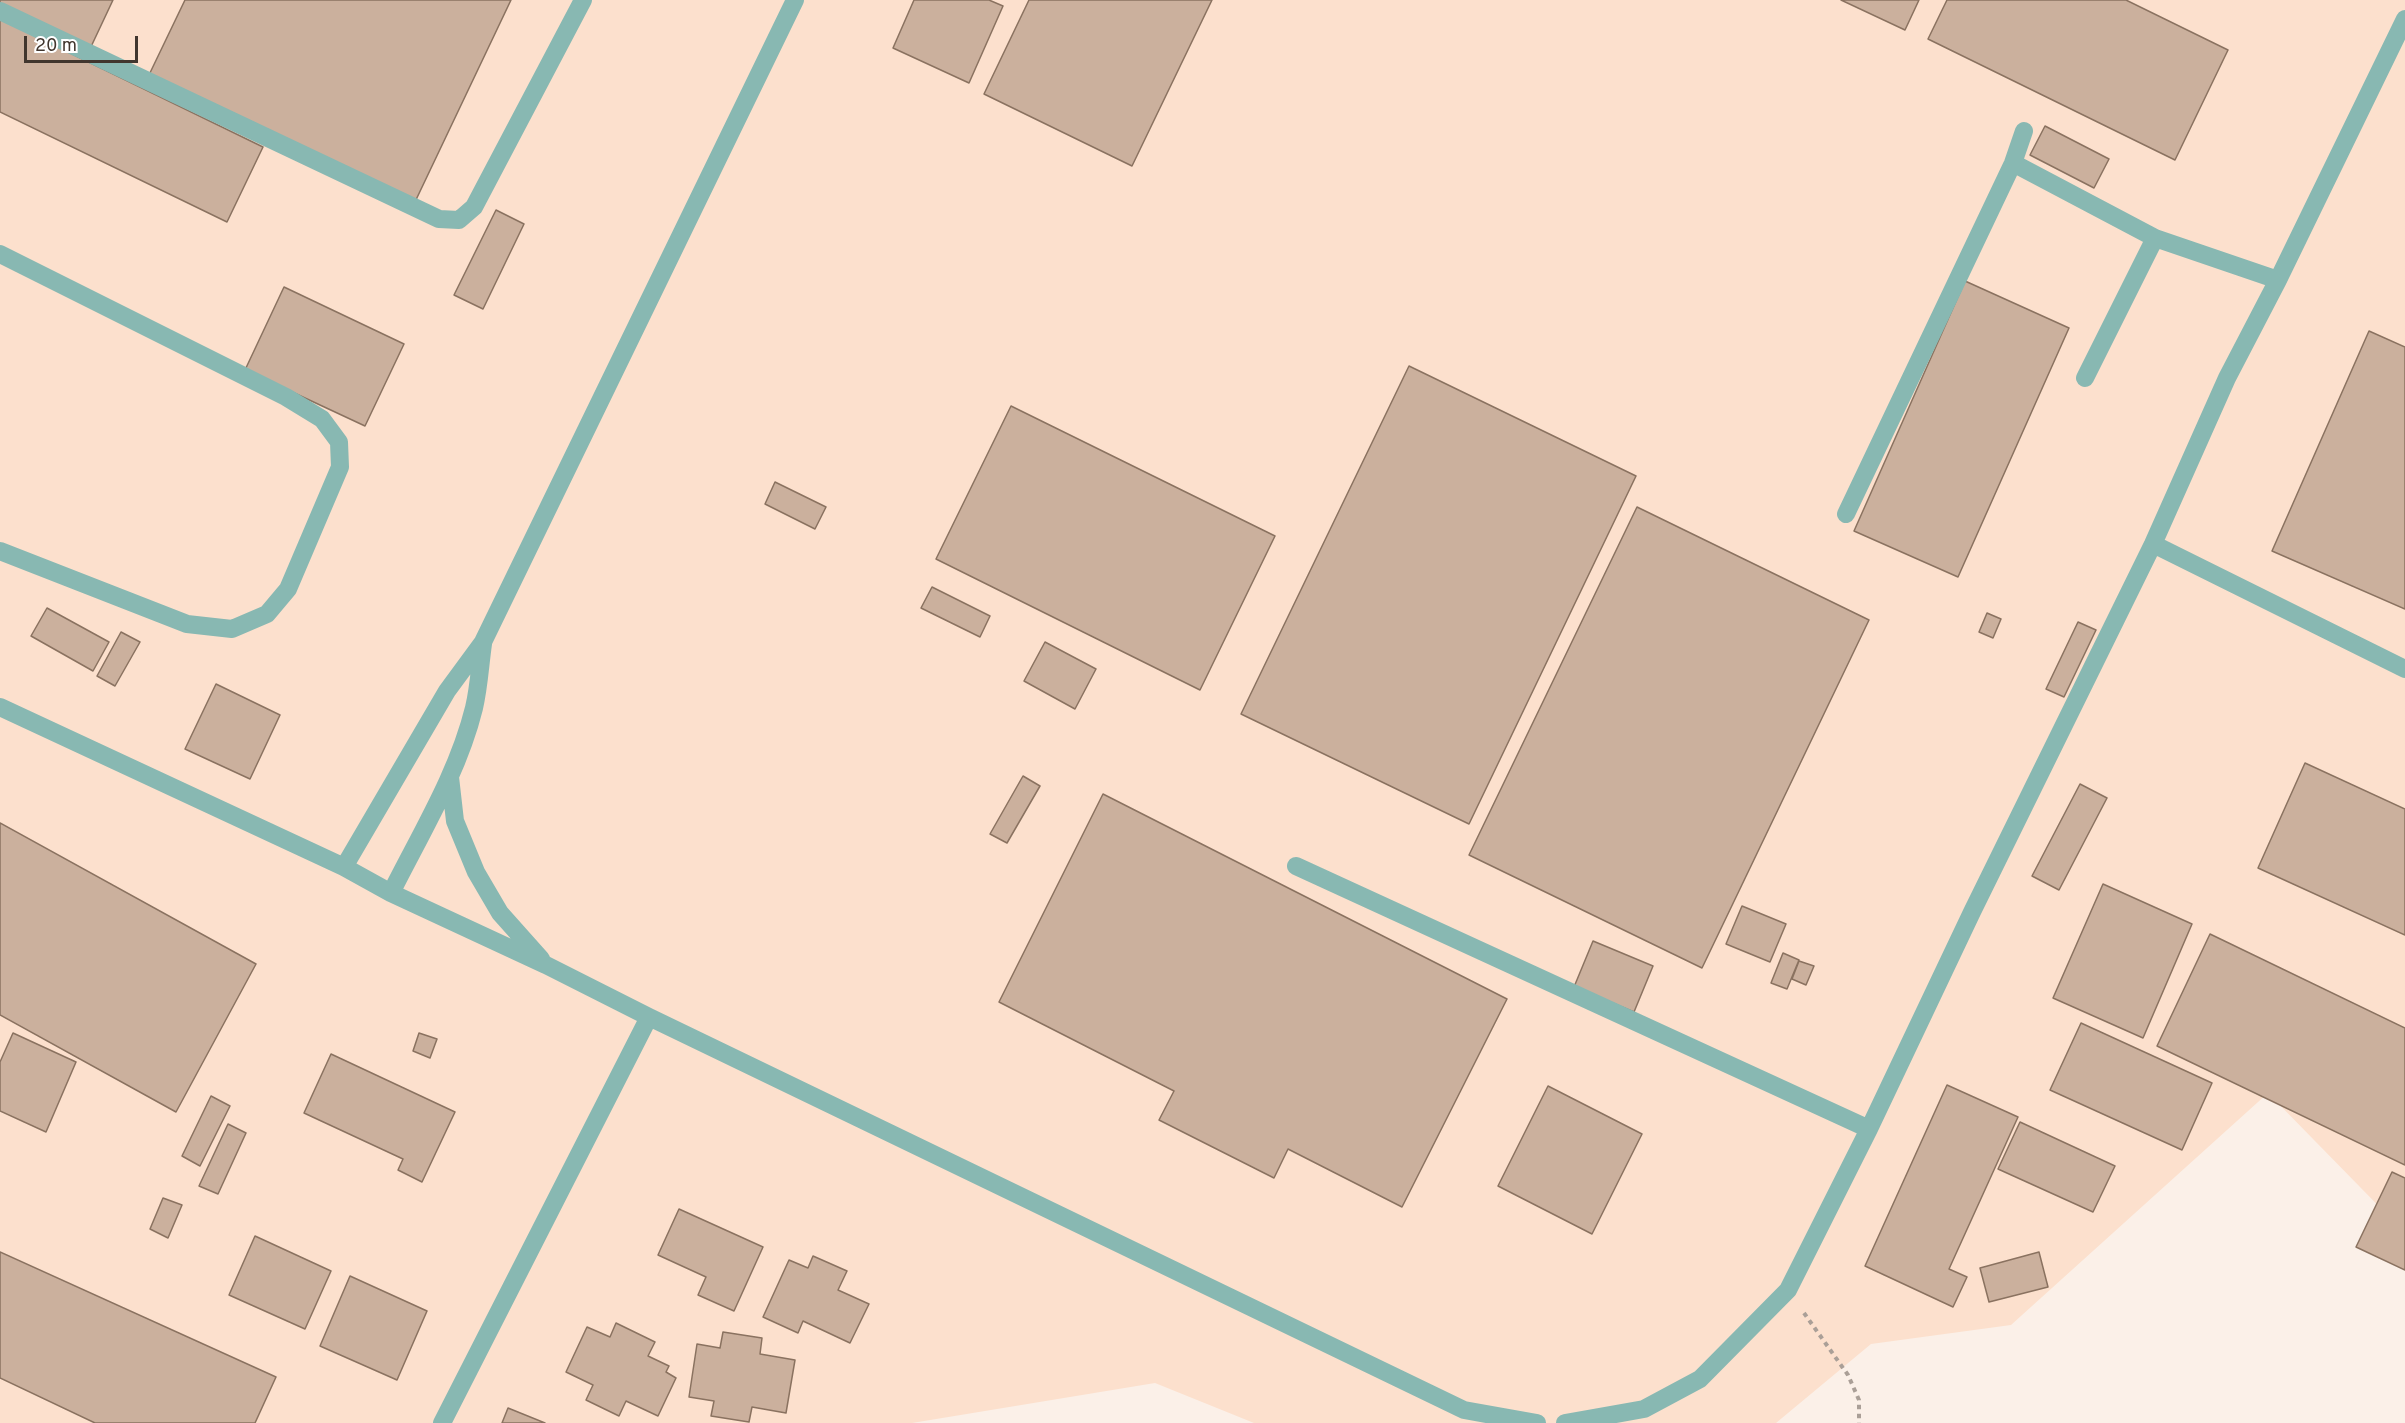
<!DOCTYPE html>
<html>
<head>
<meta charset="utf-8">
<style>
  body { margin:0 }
  #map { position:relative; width:2405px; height:1423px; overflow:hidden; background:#fbf0e8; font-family:Overpass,sans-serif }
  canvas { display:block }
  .scale { position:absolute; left:24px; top:36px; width:114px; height:27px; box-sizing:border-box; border:3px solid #41362e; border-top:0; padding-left:8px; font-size:18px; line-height:21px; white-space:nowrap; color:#41362e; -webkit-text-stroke:4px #fff; paint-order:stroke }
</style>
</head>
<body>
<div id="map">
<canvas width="2405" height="1423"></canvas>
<div class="scale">20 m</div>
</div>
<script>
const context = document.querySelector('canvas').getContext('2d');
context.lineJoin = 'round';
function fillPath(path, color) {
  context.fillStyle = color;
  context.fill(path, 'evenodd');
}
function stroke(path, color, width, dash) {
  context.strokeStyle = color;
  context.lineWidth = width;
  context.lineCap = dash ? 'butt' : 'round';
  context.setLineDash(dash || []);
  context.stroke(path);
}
fillPath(new Path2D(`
  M0,0H2405V1233L2268,1093L2011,1325L1871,1344L1776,1423H1254L1155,1383L912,1423H0Z`), '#fce0cd');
const building = new Path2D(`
  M0,0H113L89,51L0,8Z
  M185,0H511L414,204L148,77Z
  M914,0H989L1003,6L969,83L893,48Z
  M1029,0H1212L1132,166L984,94Z
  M1841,0H1919L1905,30Z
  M1947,0H2126L2228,50L2175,160L1928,39Z
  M0,19L263,147L227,222L0,112Z
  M2045,126L2109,159L2094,188L2030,155Z
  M496,210L524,224L483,309L454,295Z
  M1965,281L2069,328L1958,577L1854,531Z
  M284,287L404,344L365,426L245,370Z
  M2369,331L2405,347V609L2272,551Z
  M1409,366L1636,476L1469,824L1241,714Z
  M1011,406L1275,536L1200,690L936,559Z
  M775,482L826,507L815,529L765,504Z
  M1637,507L1869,620L1702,968L1469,855Z
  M932,587L990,616L980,637L921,608Z
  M47,608L109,642L93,671L31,636Z
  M1987,613L2001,619L1993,638L1979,632Z
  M2078,622L2096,630L2064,697L2046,689Z
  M121,632L140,642L115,686L97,676Z
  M1045,642L1096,669L1075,709L1024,681Z
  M216,684L280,715L250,779L185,749Z
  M2305,763L2405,809V935L2258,868Z
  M1023,776L1040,786L1007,843L990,834Z
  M2080,784L2107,798L2059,890L2032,876Z
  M1103,794L1507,999L1402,1207L1288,1149L1274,1178L1159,1120L1174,1091L999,1002Z
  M0,823L256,964L176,1112L0,1015Z
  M2103,884L2192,924L2143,1038L2053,998Z
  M1742,906L1786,924L1770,962L1726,944Z
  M2210,934L2405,1028V1165L2157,1046Z
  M1593,941L1653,966L1634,1012L1574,987Z
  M1783,953L1799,960L1787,989L1771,983Z
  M1799,961L1814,966L1806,985L1792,979Z
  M2081,1023L2212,1083L2182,1150L2050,1090Z
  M13,1033L76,1062L46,1132L0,1111V1062Z
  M419,1033L437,1039L430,1058L413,1051Z
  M331,1054L455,1112L422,1182L398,1170L403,1159L304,1113Z
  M1947,1085L2018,1117L1949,1269L1967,1277L1953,1307L1865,1266Z
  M1548,1086L1642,1134L1592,1234L1498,1186Z
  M211,1096L230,1106L200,1166L182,1156Z
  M2020,1122L2115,1166L2093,1212L1998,1169Z
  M228,1124L246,1133L218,1194L199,1186Z
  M2392,1172L2405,1178V1270L2356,1247Z
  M163,1198L182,1205L168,1238L150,1229Z
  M679,1209L763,1247L734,1311L698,1295L706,1277L658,1255Z
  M255,1236L331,1271L305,1329L229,1295Z
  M0,1252L276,1377L255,1423H95L0,1378Z
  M2039,1252L2048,1287L1989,1302L1980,1268Z
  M813,1256L847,1271L838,1290L869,1304L850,1343L803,1321L798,1333L763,1317L789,1260L808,1268Z
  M350,1276L427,1311L397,1380L320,1346Z
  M616,1323L655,1342L648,1356L669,1366L666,1372L676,1378L658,1416L626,1401L619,1416L586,1400L593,1385L566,1372L587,1327L610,1337Z
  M723,1332L762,1338L760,1354L795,1360L786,1413L752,1407L749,1422L711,1416L714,1401L689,1397L697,1344L720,1348Z
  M508,1408L545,1423H502Z`);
fillPath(building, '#cbb09d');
stroke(building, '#8a7260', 1.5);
stroke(new Path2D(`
  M1804,1313L1848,1375L1859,1400V1423`), '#aa9f97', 4, [4.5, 4.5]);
stroke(new Path2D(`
  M0,11L439,219L459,220L474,207L583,0
  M2013,163L2155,238L2278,280
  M0,254L286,397L322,419L339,442L340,467L288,589L267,614L232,629L187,624L0,551
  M2085,378L2155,238
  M1846,514L2013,163L2024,131
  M2153,544L2405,669
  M0,707L344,867L391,893L546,965L649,1017L1464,1410L1537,1423
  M450,777L455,821L476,872L500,913L541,959
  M1296,866L1869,1129
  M344,867L447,691L483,642L795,0
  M391,893C421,833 458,773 474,708C479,687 480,665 483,644
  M442,1423L649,1017
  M1565,1423L1644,1409L1700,1379L1788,1290L1869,1129L1972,912L2153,544L2227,378L2278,280L2405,19`), '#88b8b2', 18);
</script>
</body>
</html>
